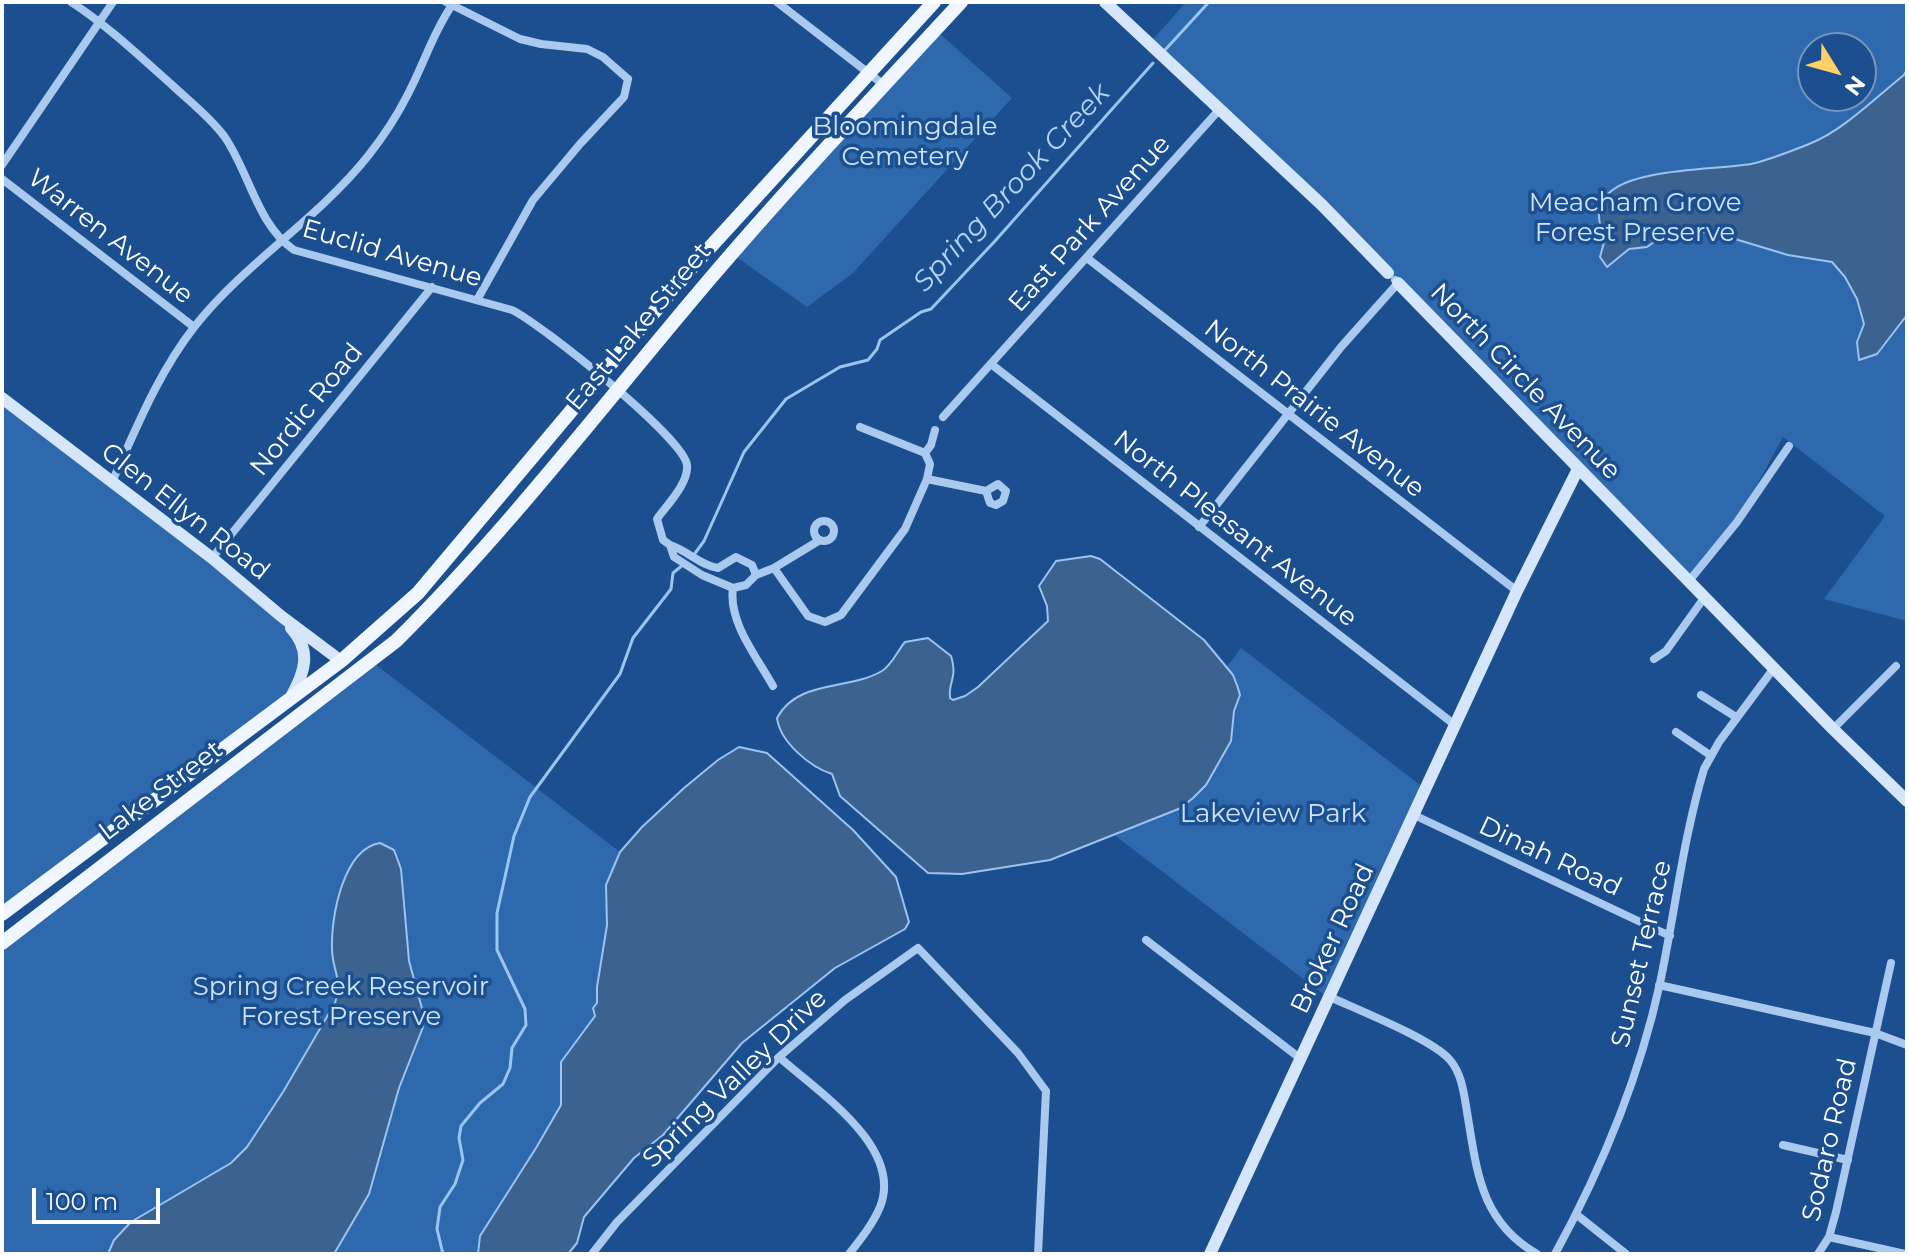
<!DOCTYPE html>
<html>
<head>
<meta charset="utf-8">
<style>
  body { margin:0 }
  #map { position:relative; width:1909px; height:1256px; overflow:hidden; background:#1b4f8f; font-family:Montserrat,sans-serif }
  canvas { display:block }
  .frame { position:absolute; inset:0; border:4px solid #fff; pointer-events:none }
  .north { position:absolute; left:1797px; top:32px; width:80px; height:80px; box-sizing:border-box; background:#1b4f8f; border:2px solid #7695bc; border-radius:50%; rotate:127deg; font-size:22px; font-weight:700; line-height:32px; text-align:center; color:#fff }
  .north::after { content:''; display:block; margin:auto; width:28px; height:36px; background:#ffd166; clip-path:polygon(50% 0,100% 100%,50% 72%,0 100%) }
  .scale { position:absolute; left:32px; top:1188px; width:128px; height:36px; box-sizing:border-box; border:4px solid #fff; border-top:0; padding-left:10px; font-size:24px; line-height:28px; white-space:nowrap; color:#fff; -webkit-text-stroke:6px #1b4f8f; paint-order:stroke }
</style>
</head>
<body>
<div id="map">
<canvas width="1909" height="1256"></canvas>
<div class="frame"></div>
<div class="north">N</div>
<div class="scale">100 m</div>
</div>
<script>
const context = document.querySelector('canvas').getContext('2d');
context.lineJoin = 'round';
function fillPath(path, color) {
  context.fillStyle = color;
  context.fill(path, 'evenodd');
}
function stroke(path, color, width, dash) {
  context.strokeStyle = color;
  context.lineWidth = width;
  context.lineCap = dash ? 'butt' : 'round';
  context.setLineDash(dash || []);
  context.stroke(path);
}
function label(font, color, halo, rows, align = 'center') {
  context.font = font + ' Montserrat,sans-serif';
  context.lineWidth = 7;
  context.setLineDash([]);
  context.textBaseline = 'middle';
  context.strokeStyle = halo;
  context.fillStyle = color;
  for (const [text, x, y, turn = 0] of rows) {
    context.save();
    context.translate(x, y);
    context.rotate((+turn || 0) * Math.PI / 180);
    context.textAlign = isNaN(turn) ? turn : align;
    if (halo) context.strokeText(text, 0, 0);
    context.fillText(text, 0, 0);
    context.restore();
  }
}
fillPath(new Path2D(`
  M1186,2H1907V621L1824,599L1885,516L1783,437L1737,522L1689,581L1322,205L1149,44ZM1813,48H1861V96H1813Z
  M938,32L1012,98L853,273L807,307L735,256Z
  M2,402L210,561L279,620L291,632L302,658L288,695L2,912Z
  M1241,648L1424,788L1327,997L1105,828Z
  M371,661L620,852L610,942L548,1254H2V944Z`), '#2e69ad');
const water = new Path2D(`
  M1907,69V315L1877,354L1859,360L1857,342L1864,324L1857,299L1845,277L1832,262L1788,255L1725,236L1675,227L1647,247L1629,249L1607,267L1600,257L1605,239C1598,224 1595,207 1608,194C1632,168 1716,170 1751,164C1770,160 1791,151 1809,144C1843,131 1876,97 1904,75Z
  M1091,556L1100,559L1204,640L1233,675L1237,685L1240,695L1234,711L1231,741L1206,785L1193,798L1181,808L1050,860L962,874L928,873L840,796L832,774C810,767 780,742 777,718C798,679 848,691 882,671C892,665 898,650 905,642L928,638L951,656C958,679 948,681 950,698L953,700L965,696L978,687L1048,621L1047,606L1039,586L1056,561Z
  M739,747L767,753L853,830L896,877L909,922L905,929L835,968L742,1043L663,1135L634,1158L584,1217L577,1243L568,1254H478L480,1236L536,1148L561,1105V1062L595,1016L593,1008L597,1003V987L607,925L606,885L620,852L642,827L684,788L718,760Z
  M380,843L394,850L401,869L409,961L423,1012V1027L399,1088L369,1194L334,1254H108L114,1240L131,1222L231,1163L247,1147L283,1092L335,1003C343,977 332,971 332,948C331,917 343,849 380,843Z`);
fillPath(water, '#3c6290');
stroke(water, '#9cc4f0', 2);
stroke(new Path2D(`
  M1165,50L1209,2
  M693,556L704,541L744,452L786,399L840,367L868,360L877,349L880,340L921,312L931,309L995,241L1153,63
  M443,1254L437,1229L440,1207L455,1184L463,1160L459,1138L461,1126L480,1103L503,1084L510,1068L512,1048L526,1025L525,1009L497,950V913L514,836L530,797L620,674L633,638L671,589L673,573L684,564`), '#9cc4f0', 3);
stroke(new Path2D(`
  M71,2C108,26 138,55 171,84C189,101 209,116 224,136C249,171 257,225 294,250L512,310C541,324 684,438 687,465C689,483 667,505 657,519L663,540L670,545L674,557L702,575L733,588L746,585L756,575L774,568L820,540
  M446,2L520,39L541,44L587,49L603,57L628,79
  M777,2L884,85
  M2,165L113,2
  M2,179L194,327
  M1087,258L1517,591
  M477,300L533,200L580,144L624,97L628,79
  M991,364L1455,725
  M943,417L1219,110
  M860,427L925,453L930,464L927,479
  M925,453L931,445L935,430
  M112,482C136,429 158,373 195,326C246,262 317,220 368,156C383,137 397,116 408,94C424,63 434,31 454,2
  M814 531a10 10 0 1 1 20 0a10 10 0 1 1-20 0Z
  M1199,527L1341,347L1398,283L1395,280
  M670,545C688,551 700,565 718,568L736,557L752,565L756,575
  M212,558L432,287
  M774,568L808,616L825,622L841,615L905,529L927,479L986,491L998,484L1006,491L1003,501L996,505L990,503L986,491
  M1689,581L1737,522L1789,446
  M733,588C728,622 757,657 773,686
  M1654,659L1666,651L1704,598
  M1701,695L1736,717
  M1833,729L1896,666
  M1676,732L1710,755
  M1414,815L1670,936
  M1146,940L1301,1059
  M1659,985L1875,1033L1907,1045
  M1330,997C1358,1010 1432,1039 1450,1060C1462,1074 1464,1094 1467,1112C1477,1171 1480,1221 1537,1254
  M779,1057C818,1092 904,1147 880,1207C873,1224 860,1240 849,1254
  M1783,1145L1848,1160
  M1577,1215L1626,1254
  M1829,1237L1905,1254
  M592,1254L617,1222L779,1057L845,1000L918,948L1018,1053L1046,1091L1038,1254
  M1555,1254C1602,1168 1639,1079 1660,983C1675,912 1683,839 1704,769L1719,742L1774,668
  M1818,1254L1829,1237L1836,1212L1891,963`), '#a9c9ee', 8);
stroke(new Path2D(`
  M1105,2L1322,205L1388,273
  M1398,283L1833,729L1907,801
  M2,398L212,558L281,616L341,661
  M291,628C312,651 305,672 291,697
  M1210,1254L1517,591L1578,469`), '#d6e6fa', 12);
stroke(new Path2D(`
  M2,914L341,661L418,593L693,266L934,2
  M2,943L396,641C509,529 606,401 709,280C790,185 876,94 961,2`), '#f0f6ff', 14);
label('26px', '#cfe3fa', '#1b4f8f', [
  ["Bloomingdale",905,127],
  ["Cemetery",905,157],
  ["Meacham Grove",1635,203],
  ["Forest Preserve",1635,233],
  ["Lakeview Park",1273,814],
  ["Spring Creek Reservoir",341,987],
  ["Forest Preserve",341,1017]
]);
label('26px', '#fff', '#1b4f8f', [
  ["East Park Avenue",1090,224,-48],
  ["Warren Avenue",110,237,38],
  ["Euclid Avenue",392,254,16],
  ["East Lake Street",639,327,-50],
  ["North Circle Avenue",1525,382,46],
  ["North Prairie Avenue",1314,409,38],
  ["Nordic Road",307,410,-51],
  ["Glen Ellyn Road",185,512,38],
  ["North Pleasant Avenue",1235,529,38],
  ["Lake Street",161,791,-37],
  ["Dinah Road",1550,857,25],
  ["Broker Road",1333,939,-65],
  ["Sunset Terrace",1642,954,-77],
  ["Spring Valley Drive",735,1079,-44],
  ["Sodaro Road",1830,1140,-77]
]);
label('italic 28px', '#b5d3f5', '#1b4f8f', [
  ["Spring Brook Creek",1012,188,-47]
]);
</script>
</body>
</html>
